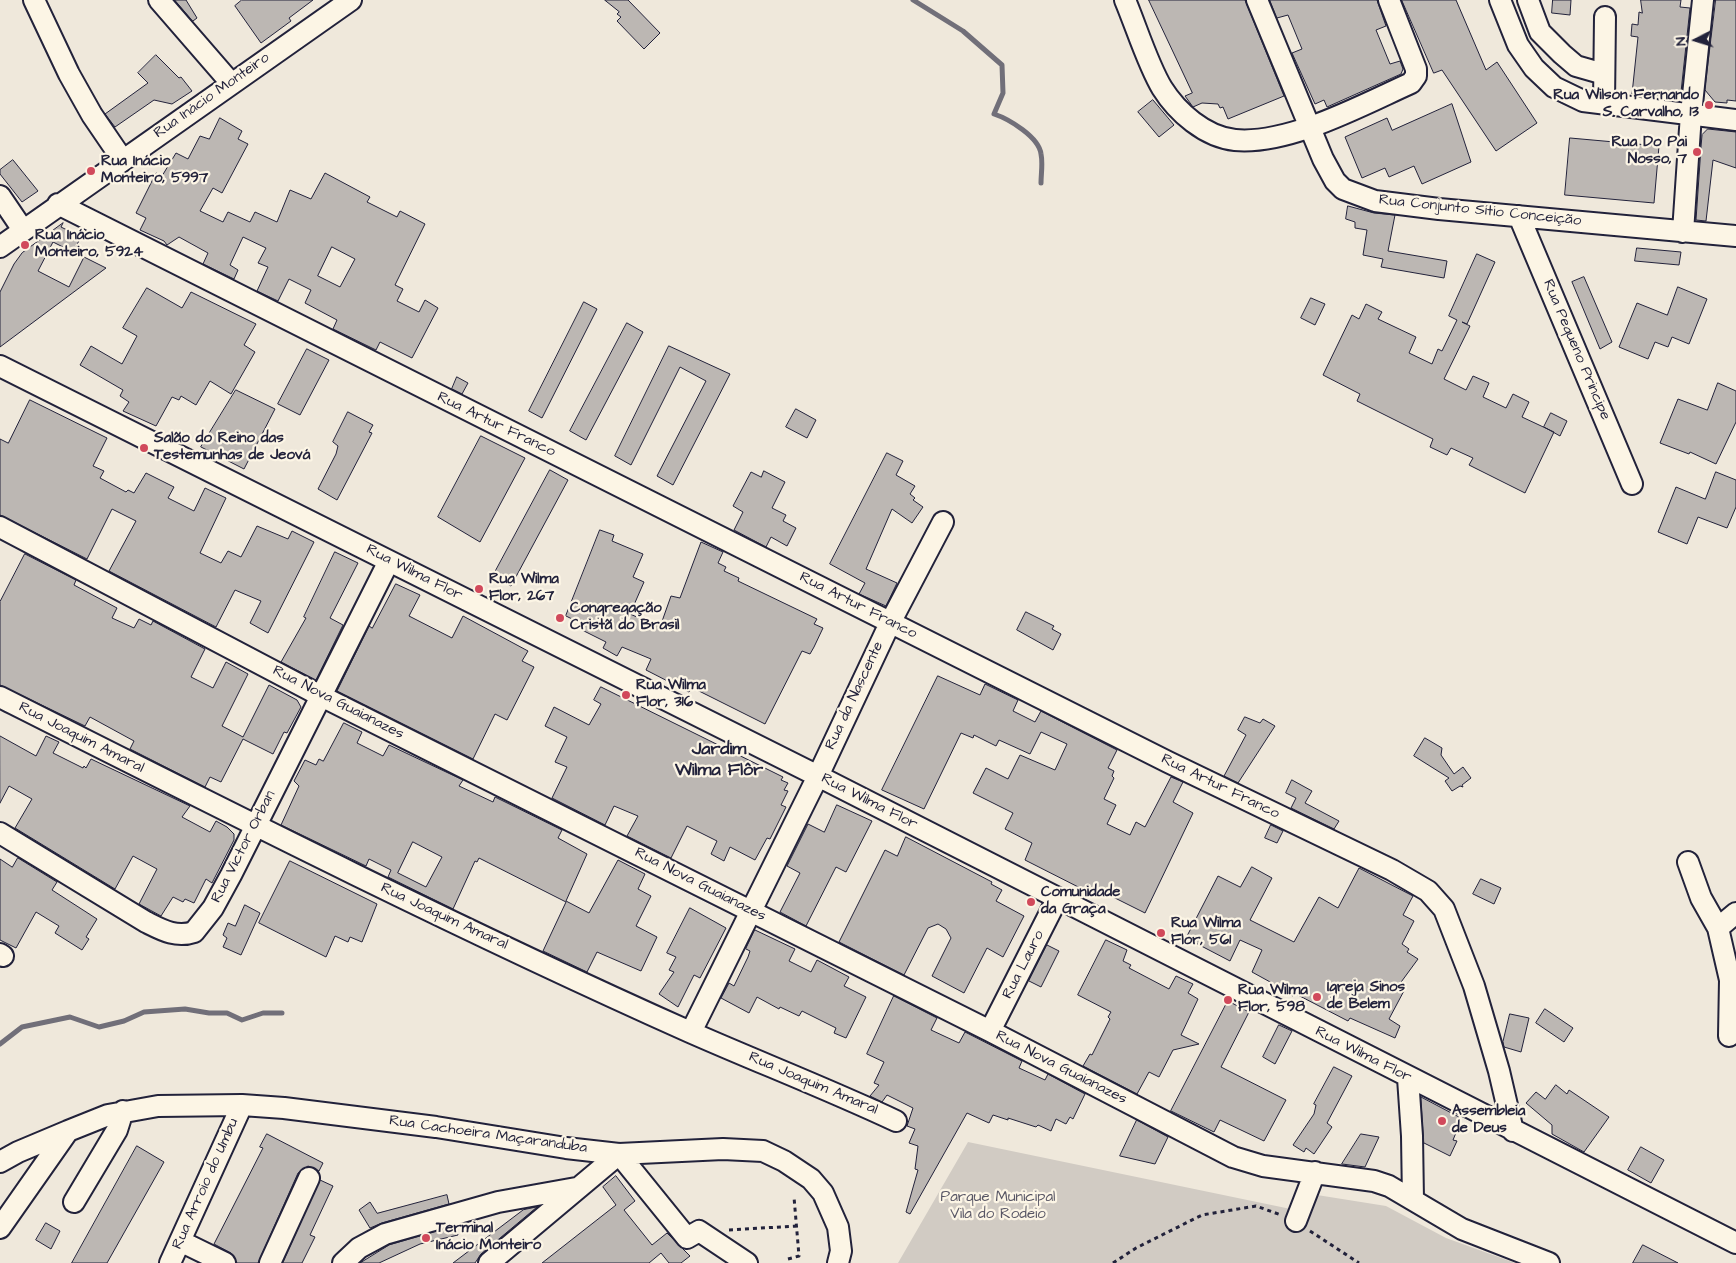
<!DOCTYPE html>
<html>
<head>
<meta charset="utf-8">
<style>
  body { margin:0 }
  #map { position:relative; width:1736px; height:1263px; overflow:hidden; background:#efe8db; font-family:"Architects Daughter",sans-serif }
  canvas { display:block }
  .north { position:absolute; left:1671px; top:15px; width:50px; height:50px; -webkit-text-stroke:4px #fcf5e5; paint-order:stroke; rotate:265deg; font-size:14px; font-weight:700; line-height:20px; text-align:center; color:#22223b }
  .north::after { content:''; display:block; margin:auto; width:18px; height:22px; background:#22223b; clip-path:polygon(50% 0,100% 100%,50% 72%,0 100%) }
</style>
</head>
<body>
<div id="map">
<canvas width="1736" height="1263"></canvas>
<div class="north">N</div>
</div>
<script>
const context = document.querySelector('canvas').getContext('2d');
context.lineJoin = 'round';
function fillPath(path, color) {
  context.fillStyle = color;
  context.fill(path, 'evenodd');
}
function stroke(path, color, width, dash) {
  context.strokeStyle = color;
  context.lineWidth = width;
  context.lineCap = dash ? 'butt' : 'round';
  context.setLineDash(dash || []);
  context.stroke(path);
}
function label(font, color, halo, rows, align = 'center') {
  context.font = font + ' "Architects Daughter",sans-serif';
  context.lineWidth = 4.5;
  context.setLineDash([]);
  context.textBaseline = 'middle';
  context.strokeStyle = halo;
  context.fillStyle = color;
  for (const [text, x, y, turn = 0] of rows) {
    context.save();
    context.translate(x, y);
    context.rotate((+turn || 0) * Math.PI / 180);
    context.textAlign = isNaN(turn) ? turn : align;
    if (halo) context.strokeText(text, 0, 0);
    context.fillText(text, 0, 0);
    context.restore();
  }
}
fillPath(new Path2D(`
  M968,1142L1310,1213L1317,1195L1386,1206L1446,1238L1515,1263H898Z`), '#d1cbc3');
stroke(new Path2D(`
  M913,0L963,31L1002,65L1003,93L994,114C1009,119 1039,137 1041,154C1043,163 1041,174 1041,183
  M0,1044L22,1027L70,1017L99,1027L124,1021L144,1012L185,1009L209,1013H227L242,1020L263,1013H282`), '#716f79', 5);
const building = new Path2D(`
  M175,0H186L197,18L193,21Z
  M242,0H313L289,18L291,21L261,43L235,6Z
  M605,0H628L660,33L644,49L617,21L621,17L617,14L619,12Z
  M1149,0H1245L1284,96L1228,119L1223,107L1220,108L1218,104L1202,103L1193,107L1185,96L1192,93Z
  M1270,0H1377L1386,26L1376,30L1390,64L1400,61L1403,69L1401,74L1327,107L1324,100L1315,104L1292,53L1302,49L1288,15L1277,18Z
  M1402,0H1456L1486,70L1497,62L1537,123L1496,151L1442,70L1434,73Z
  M1553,0H1571L1570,15L1552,13Z
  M1641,0H1681L1680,7L1690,8L1681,92L1674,96L1632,94L1638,37L1631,36L1632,24L1638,25L1639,12L1642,13Z
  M1716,0H1736V101L1727,100V103L1715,102L1705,90Z
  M156,55L179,78L181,77L192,91L172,104L154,100L115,127L105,114L148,83L138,73Z
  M1153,100L1174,125L1159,137L1138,112Z
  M1452,104L1471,162L1422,184L1414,166L1389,177L1385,168L1362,178L1345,137L1387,118L1392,130Z
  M220,118L242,131L238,139L248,144L222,193L213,188L200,211L223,222L228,212L250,222L255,212L277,222L290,190L311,199L325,173L370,197L367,202L397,217L400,211L425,224L395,285L403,289L397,301L419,312L425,300L438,308L412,358L380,342L376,350L333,329L337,320L305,303L311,290L289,279L278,301L257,291L268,267L258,263L266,248L243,237L230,265L238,270L234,279L203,264L208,253L179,237L167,245L164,241L140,230L146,218L136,213L156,173L162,176L176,153L188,159L200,136L209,139ZM332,247L355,259L340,287L318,276Z
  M1708,129L1736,132V168L1713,160L1706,221L1696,220L1701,147L1702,135Z
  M1570,138L1659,146L1654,203L1565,195Z
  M13,160L38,191L22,202L0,174V170Z
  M1348,206L1374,213L1395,215L1388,251L1447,261L1444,278L1381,267L1383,259L1363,255L1367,230L1355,228V222L1346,219Z
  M63,223L61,227L81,237L73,252L53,242L38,271L69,287L84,257L106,268L0,347V292L14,264L22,253Z
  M1637,248L1681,252L1679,265L1635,261Z
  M1477,254L1495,262L1467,324L1462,322L1470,326L1444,379L1466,390L1473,376L1489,383L1483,397L1506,408L1513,394L1529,402L1522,417L1554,432L1525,493L1469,465L1473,458L1451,448L1447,455L1430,447L1433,439L1357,401L1360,394L1323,375L1352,315L1359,319L1366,304L1382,312L1378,319L1416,337L1409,353L1432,364L1438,349L1442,351L1457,320L1449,316Z
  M1584,277L1612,342L1600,349L1572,282Z
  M1678,287L1707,299L1689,344L1672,337L1668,347L1655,342L1648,359L1619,347L1637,303L1667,315Z
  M147,288L182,308L191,292L256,324L244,345L255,352L231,394L210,381L196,405L181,396L179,400L172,397L156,426L123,411L129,402L120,396L123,390L80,365L91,346L122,364L137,336L123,328Z
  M1311,298L1325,304L1315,325L1301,318Z
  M584,302L597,309L542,418L529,411Z
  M627,323L643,332L586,440L570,431Z
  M669,346L730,374L673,485L657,476L706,381L680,367L631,465L615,456Z
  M307,349L329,360L300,415L278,404Z
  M457,377L468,383L462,394L452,389Z
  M1718,383L1736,391V422L1716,464L1690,452L1689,454L1660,443L1678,399L1707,410Z
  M236,390L275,409L244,469L201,447Z
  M30,400L107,438L93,466L104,471L100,478L126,492L128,490L134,493L146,473L174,487L168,498L194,511L205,488L226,498L200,553L221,563L228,551L241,557L257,526L288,539L292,531L314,542L268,633L250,623L261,601L235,590L216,627L109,571L136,521L112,509L87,559L0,515V439L8,443Z
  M796,409L816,420L807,438L786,427Z
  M348,412L373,425L369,432L372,433L337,500L318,489L336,454L338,446L333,442Z
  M1551,413L1567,421L1560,436L1544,427Z
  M481,436L525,458L480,542L438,517Z
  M887,453L903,461L896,475L915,486L910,494L915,498L913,500L923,507L912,523L892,509L866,569L897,583L886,606L859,594L865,583L830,564Z
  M550,470L568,480L511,586L493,576Z
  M764,471L785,482L772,508L786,515L783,521L796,528L787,546L771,537L766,547L734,530L743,512L733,506L751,472L761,477Z
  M1716,472L1736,480V507L1727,528L1698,517L1687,544L1658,532L1676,487L1705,499Z
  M600,530L614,535L612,541L643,554L633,577L644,582L630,614L660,627L671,596L680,598L701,542L723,552L718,563L726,567L724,571L739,578L738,581L817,619L814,624L823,628L814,647L810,654L802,651L765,724L691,687L689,692L646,670L651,659L622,647L617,656L603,648L606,642L578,628L580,623L566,616Z
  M335,552L358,563L330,618L343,625L316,680L281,662L306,618L304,617Z
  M25,554L76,580L74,585L117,608L112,618L134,628L139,619L151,625L153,621L205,649L191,677L213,688L226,662L248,674L222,726L243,737L269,685L297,700L301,707L287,733L284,732L273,754L243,739L221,782L210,777L205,787L130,749L134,741L90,717L85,726L0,685V602Z
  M396,584L420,595L409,616L452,638L463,616L528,651L522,661L534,667L507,720L495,714L473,759L337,691L369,626L372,628Z
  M1026,612L1054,626L1052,629L1061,634L1053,650L1017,630Z
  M938,676L980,695L985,684L1018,700L1013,711L1035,722L1041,711L1117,750L1108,768L1114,771L1112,776L1114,778L1104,799L1116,805L1107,824L1130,835L1136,822L1145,827L1171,777L1183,782L1173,802L1193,813L1145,913L1101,891L1098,897L1025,860L1032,843L1005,829L1013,813L973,793L986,768L1008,779L1020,755L1055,770L1067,744L1041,732L1030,754L999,740L996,746L974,735L973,738L961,733L924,809L882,790Z
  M601,687L783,777L781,780L788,783L784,790L788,791L781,805L786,807L770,839L767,838L755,860L730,847L724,861L711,854L717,841L687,826L671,858L627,836L638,816L614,806L605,825L552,798L567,767L555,762L567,737L545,726L554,707L589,725L601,704L594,700Z
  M1245,717L1260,723L1263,719L1275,726L1238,783L1224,776L1246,735L1238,730Z
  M344,723L362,732L357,743L383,756L389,745L463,780L459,786L493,802L495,797L562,830L558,838L587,854L566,901L589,913L618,860L645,874L638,889L651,896L636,926L657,937L641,971L597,952L587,972L543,951L566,902L479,858L477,862L475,861L453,909L388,877L391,870L369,859L366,866L281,825L299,786L294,781L305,760L316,765L319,759L323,761ZM413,842L442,857L426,887L398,873Z
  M0,736L36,756L46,736L59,742L53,753L83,768L84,766L86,768L91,759L190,806L182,817L210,832L216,821L227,827L234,834V840L212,883L206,879L194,903L185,899L183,902L173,897L161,916L139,904L157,869L133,856L115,889L15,828L32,799L9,786L0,803Z
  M1425,738L1442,748L1441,755L1454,774L1463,767L1471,778L1462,785L1463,787L1460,786L1452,791L1445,781L1449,778L1414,756Z
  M1292,780L1312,791L1305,803L1339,821L1334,829L1291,808L1296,798L1286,793Z
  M837,805L872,821L846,872L836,867L806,926L780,912L800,873L787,866L808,824L824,832Z
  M1271,825L1283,831L1277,843L1265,838Z
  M906,837L992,882L991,884L1002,890L996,901L1024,916L1003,957L987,948L964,993L932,976L951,938L946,929L938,924L928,928L904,975L839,942L885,850L897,856Z
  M18,858L57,882L52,890L97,919L86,937L89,939L82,950L55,933L59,926L36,912L16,948L0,940V859L12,867Z
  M290,861L377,904L362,942L350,937L348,942L335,936L326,957L259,923Z
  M1252,867L1272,878L1250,920L1294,942L1319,897L1338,908L1359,868L1413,896L1403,915L1414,921L1402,944L1409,949L1407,952L1418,959L1396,989L1406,987L1389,1019L1400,1026L1395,1038L1350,1018L1348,1021L1294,993L1293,996L1271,985L1272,983L1252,972L1262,950L1240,940L1230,961L1186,938L1218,876L1240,887Z
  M1481,879L1501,888L1494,904L1473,894Z
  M245,905L260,913L241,955L223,947L227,938L223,935L228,923L235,926Z
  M690,908L726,928L700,978L694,975L678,1007L659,994L674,972L669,970L676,957L667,953Z
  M755,930L795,949L789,961L811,972L817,960L849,977L844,986L866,997L846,1038L834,1033L836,1028L802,1011L799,1016L780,1007L779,1009L757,997L749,1013L721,998L729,983L734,986L748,957L750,951L746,949Z
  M1106,940L1127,950L1123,961L1131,965L1129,968L1169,989L1176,976L1193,984L1188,993L1198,999L1181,1035L1199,1044L1173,1050L1159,1077L1149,1072L1137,1094L1083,1066L1090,1054L1092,1055L1110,1019L1108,1017L1111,1012L1078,995Z
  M1047,945L1059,951L1041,987L1029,981Z
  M894,996L937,1018L931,1030L959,1043L965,1032L1022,1061L1019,1068L1045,1080L1048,1074L1085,1094L1073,1119L1070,1117L1066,1124L1056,1119L1051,1131L1038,1125L1036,1127L1008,1118V1120L993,1115L989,1123L967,1113L910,1214L906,1212L918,1170L915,1169L918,1146L909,1143L915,1129L907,1126L913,1108L887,1095L882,1102L870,1096L879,1085L874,1083L884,1062L867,1054Z
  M1228,1001L1249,1012L1221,1067L1286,1100L1264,1141L1220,1120L1214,1132L1171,1111Z
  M1545,1009L1573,1028L1564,1042L1536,1023Z
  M1510,1014L1529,1018L1521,1052L1504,1047L1503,1042Z
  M1279,1025L1292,1031L1275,1064L1263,1057Z
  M1334,1067L1352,1076L1327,1123L1332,1127L1314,1154L1306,1148L1304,1152L1293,1145L1314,1114L1316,1105L1314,1104Z
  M1556,1085L1567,1094L1569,1090L1609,1117L1584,1152L1552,1134V1125L1526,1103L1536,1092L1545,1099Z
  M1421,1097L1459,1117L1457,1122L1460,1123L1453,1140L1457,1141L1450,1156L1424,1143Z
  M1137,1120L1168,1137L1155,1164L1120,1156Z
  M267,1134L323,1163L319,1171L308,1166L298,1173L258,1263H237L231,1253L214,1244L263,1148L260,1147Z
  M1361,1134L1379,1137L1365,1167L1342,1164Z
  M137,1146L164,1162L107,1263H72Z
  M1641,1147L1664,1160L1651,1183L1628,1170Z
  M616,1176L635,1201L624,1210L652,1245L667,1233L690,1256L681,1263H669L661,1253L649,1263H542L616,1205L603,1187Z
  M320,1180L333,1186L310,1235L315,1237L302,1263H283Z
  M447,1195L449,1204L382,1223L370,1228L359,1210L370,1202L377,1213Z
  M537,1207L481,1254L475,1263H453L523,1210Z
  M46,1223L60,1231L51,1249L36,1240Z
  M455,1226L458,1235L420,1244L379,1263H360L389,1245Z
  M1643,1245L1678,1263H1633Z`);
fillPath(building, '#bcb7b3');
stroke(building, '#22223b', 1);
const minor = new Path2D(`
  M34,0L69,74L92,115L122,159
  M159,0L231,83
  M1125,0C1136,26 1148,65 1162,88C1177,112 1205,137 1235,140C1289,145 1362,105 1411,83L1416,76V69L1389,0
  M1257,0L1323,159L1335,181L1343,189L1375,201L1439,209L1736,236
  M1500,0L1518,45L1534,68L1554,87L1583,101L1736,120
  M1528,0L1540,32L1562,54L1576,66L1604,74
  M1604,103L1605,17
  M0,196L23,230
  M58,204L1168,762L1392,870L1428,891L1444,909L1474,986L1499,1071L1513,1131
  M1519,216L1632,484
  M1683,232L1691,114L1703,0
  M0,247L351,0
  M0,366L818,776L1736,1243
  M0,527L321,696L990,1031L1233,1157L1263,1166L1374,1181L1389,1186L1462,1229L1549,1263
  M0,697C228,812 457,928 690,1032C758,1062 828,1089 896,1121
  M0,833L146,922C162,930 176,938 194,932L213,908L231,875L389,561
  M1688,862L1701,898L1718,928
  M0,954L3,956
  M990,1031L1057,899
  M691,1032L818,776L890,623L943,522
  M1729,1036L1730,980L1718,928L1736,913
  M1408,1078L1412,1136L1413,1200
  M0,1162L18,1152L68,1131
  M74,1202L117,1130L123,1111
  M1296,1221L1315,1172
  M0,1228L68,1131L108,1115L158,1106L242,1105L284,1108L436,1127L566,1148L619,1154L723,1149L763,1151L784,1161L811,1179L823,1193L838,1227L841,1251L838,1263
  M180,1241L225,1263
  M170,1263L242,1105
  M270,1263L309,1178
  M343,1263L359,1248L385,1234L498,1202L576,1188
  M489,1263L619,1154L687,1238L699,1231L747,1263`);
stroke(minor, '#22223b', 24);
stroke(new Path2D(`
  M729,1230L796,1226
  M1310,1231L1359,1263
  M788,1259L799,1256L794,1197
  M1113,1263L1136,1248L1202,1215L1256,1206L1281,1215`), '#22223b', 3, [4, 4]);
stroke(minor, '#fcf5e5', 20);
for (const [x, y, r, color] of [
  [1709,105,5,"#d1495b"],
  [1697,152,5,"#d1495b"],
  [91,171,5,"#d1495b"],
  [25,245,5,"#d1495b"],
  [144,448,5,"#d1495b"],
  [479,589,5,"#d1495b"],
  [560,618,5,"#d1495b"],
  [626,695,5,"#d1495b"],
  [1031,902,5,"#d1495b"],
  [1161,933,5,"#d1495b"],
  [1317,997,5,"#d1495b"],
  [1228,1000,5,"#d1495b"],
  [1442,1121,5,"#d1495b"],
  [426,1238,5,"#d1495b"]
]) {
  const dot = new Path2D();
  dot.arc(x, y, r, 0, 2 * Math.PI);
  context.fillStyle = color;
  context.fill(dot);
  stroke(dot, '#fcf5e5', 2);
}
label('15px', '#22223b', '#fcf5e5', [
  ["Rua Inácio Monteiro",212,96,-35],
  ["Rua Conjunto Sítio Conceição",1480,211,6],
  ["Rua Pequeno Principe",1576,350,67],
  ["Rua Artur Franco",496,425,26],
  ["Rua Wilma Flor",414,573,27],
  ["Rua Artur Franco",858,606,27],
  ["Rua da Nascente",855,696,-65],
  ["Rua Nova Guaianazes",338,703,27],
  ["Rua Joaquim Amaral",81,738,27],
  ["Rua Artur Franco",1220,787,26],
  ["Rua Wilma Flor",869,802,27],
  ["Rua Victor Orban",244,847,-63],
  ["Rua Nova Guaianazes",700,885,27],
  ["Rua Joaquim Amaral",444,917,25],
  ["Rua Lauro",1024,965,-63],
  ["Rua Wilma Flor",1363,1055,27],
  ["Rua Nova Guaianazes",1061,1068,27],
  ["Rua Joaquim Amaral",813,1084,23],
  ["Rua Cachoeira Maçaranduba",488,1135,8],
  ["Rua Arroio do Umbu",206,1184,-66]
]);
label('bold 15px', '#22223b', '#fcf5e5', [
  ["Rua Wilson Fernando",1699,96,"right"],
  ["S. Carvalho, 13",1699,113,"right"],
  ["Rua Do Pai",1687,143,"right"],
  ["Nosso, 7",1687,160,"right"],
  ["Rua Inácio",101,162],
  ["Monteiro, 5997",101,179],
  ["Rua Inácio",35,236],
  ["Monteiro, 5924",35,253],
  ["Salão do Reino das",154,439],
  ["Testemunhas de Jeová",154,456],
  ["Rua Wilma",489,580],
  ["Flor, 267",489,597],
  ["Congregação",570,609],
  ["Cristã do Brasil",570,626],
  ["Rua Wilma",636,686],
  ["Flor, 316",636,703],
  ["Comunidade",1041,893],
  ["da Graça",1041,910],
  ["Rua Wilma",1171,924],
  ["Flor, 561",1171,941],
  ["Igreja Sinos",1327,988],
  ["de Belem",1327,1005],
  ["Rua Wilma",1238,991],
  ["Flor, 598",1238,1008],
  ["Assembleia",1452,1112],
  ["de Deus",1452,1129],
  ["Terminal",436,1229],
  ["Inácio Monteiro",436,1246]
], 'left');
label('15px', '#575564', '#fcf5e5', [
  ["Parque Municipal",998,1198],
  ["Vila do Rodeio",998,1215]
]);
label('bold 18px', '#22223b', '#fcf5e5', [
  ["Jardim",719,750],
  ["Wilma Flôr",719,771]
]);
</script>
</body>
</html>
